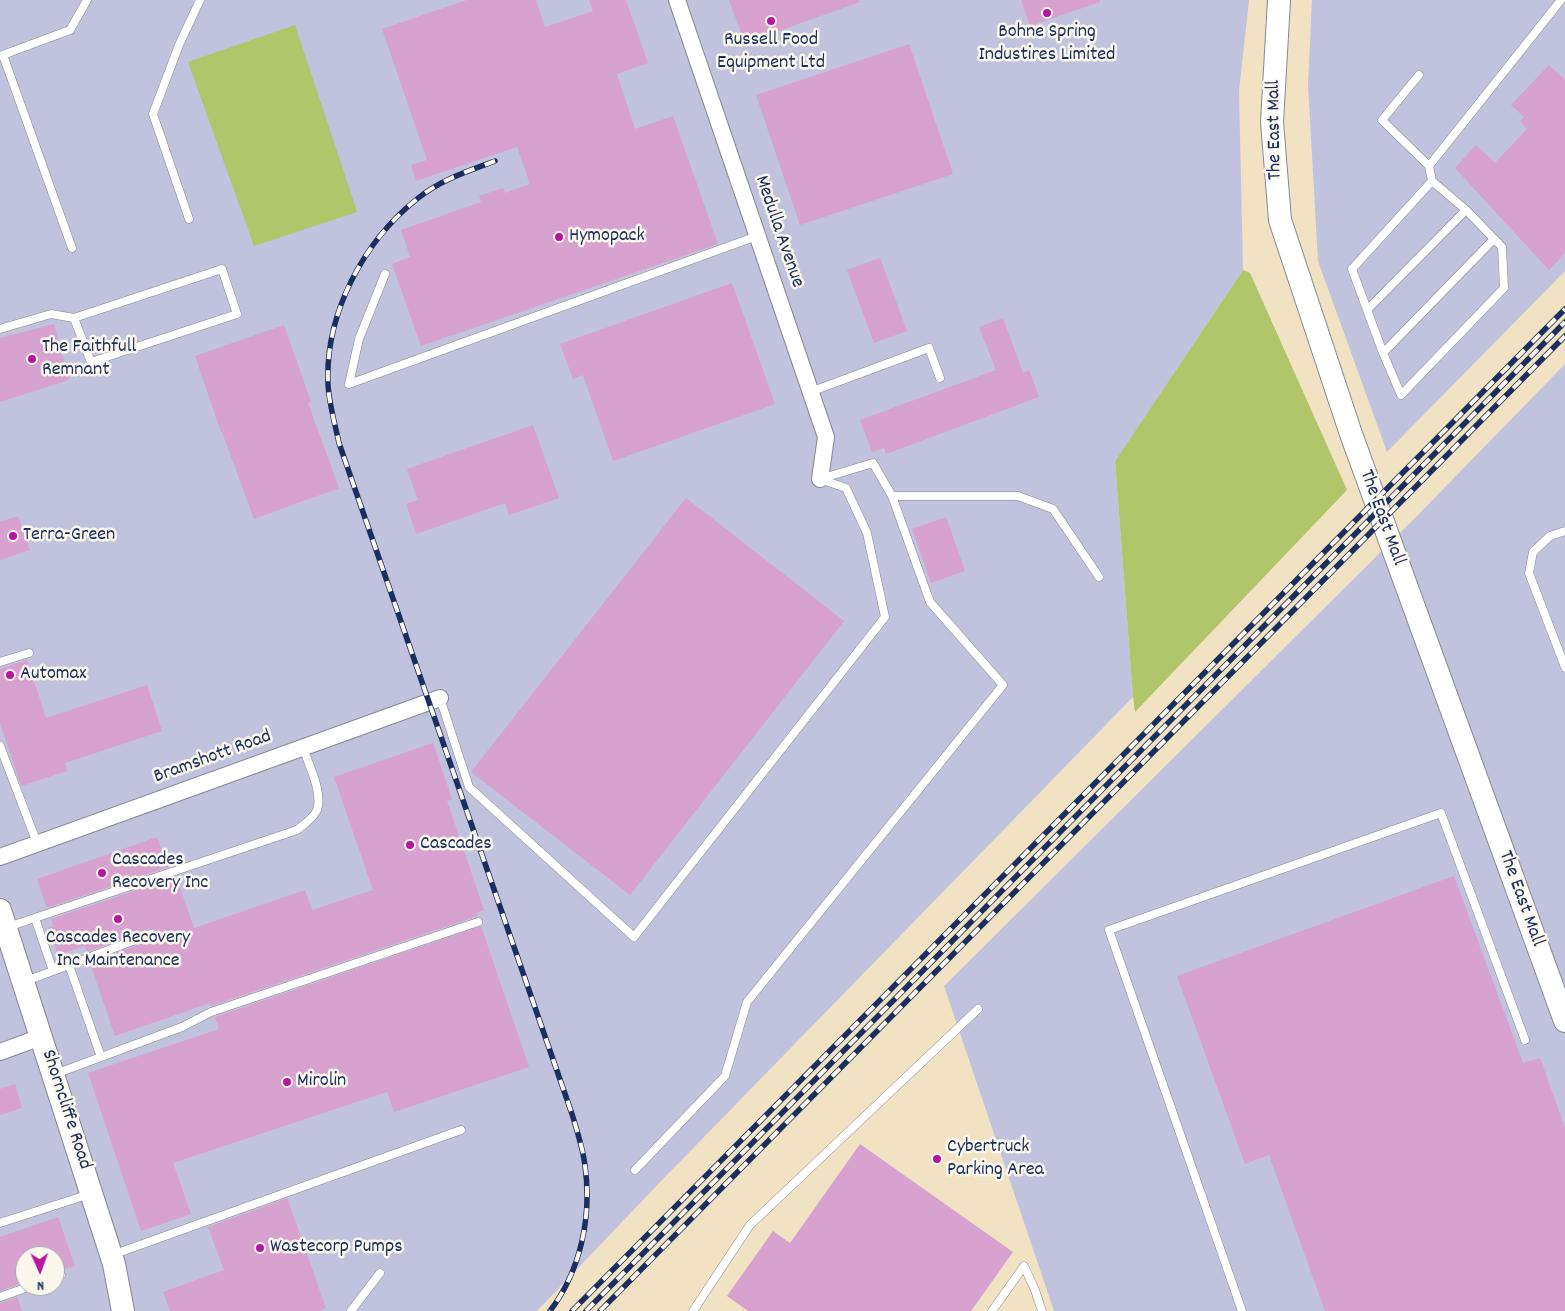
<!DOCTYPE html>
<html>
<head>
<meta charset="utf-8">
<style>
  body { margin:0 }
  #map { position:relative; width:1565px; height:1311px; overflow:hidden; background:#f0e2c3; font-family:Dekko,sans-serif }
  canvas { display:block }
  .north { position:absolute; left:15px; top:1246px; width:50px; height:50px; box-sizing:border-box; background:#fbf7ec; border:1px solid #a1a7b3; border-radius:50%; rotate:178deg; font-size:14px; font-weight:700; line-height:20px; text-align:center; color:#1b2f5e }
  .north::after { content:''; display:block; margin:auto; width:18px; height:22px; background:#b5179e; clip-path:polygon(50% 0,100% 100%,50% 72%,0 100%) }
</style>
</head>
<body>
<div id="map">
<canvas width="1565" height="1311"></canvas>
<div class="north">N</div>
</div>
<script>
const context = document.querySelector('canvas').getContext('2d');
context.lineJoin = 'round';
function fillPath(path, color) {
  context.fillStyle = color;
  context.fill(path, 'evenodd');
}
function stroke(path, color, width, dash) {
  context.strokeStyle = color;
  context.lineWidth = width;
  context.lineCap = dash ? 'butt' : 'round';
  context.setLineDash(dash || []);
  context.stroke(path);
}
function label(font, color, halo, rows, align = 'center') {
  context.font = font + ' Dekko,sans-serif';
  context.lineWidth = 5;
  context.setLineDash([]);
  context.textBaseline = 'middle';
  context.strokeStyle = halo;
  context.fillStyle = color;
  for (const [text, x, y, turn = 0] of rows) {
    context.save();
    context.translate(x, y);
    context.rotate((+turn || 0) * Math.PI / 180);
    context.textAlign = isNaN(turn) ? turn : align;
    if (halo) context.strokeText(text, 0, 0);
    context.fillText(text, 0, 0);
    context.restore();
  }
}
fillPath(new Path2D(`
  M0,0H1249L1239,91L1243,270L1115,461L1133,697L664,1178L537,1311H0ZM25,1256H55V1286H25Z
  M1312,0H1565V271L1387,452L1318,261L1308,85Z
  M1565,364V1311H1054L944,986L1416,517Z`), '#c1c2dd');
fillPath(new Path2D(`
  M295,25L357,212L254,246L188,62Z
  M1243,270L1250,273L1347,490L1135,712L1133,697L1115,461Z`), '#b1c56a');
fillPath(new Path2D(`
  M467,0H536L545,27L593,11L589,0H626L648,63L617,74L635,129L673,116L718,244L421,346L392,264L410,257L401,230L481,202L479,196L503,188L505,193L530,184L517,147L416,181L411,165L427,160L382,29Z
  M729,0H859L860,2L745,43Z
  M1021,0H1100V2L1030,26Z
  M909,44L953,174L800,225L756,95Z
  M1549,65L1565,80V253L1549,270L1455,168L1476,145L1495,163L1527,129L1520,121L1524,117L1511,105Z
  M880,258L907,331L874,343L847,270Z
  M732,283L775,404L613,461L583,375L573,379L560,344Z
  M1003,318L1023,373L1029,370L1039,397L886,454L884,448L872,452L860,420L996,370L979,327Z
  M54,324L69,380L0,402V338Z
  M284,325L311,402L308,403L339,488L254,519L222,432H221L195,356Z
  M533,425L559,498L509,515L505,503L416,534L406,504L418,500L407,469Z
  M686,498L844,621L630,895L471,772Z
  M18,516L30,550L0,560V522Z
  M946,517L965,571L931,583L912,529Z
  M27,660L46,718L147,685L162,731L65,763L67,771L21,786L0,723V669Z
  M433,743L452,799L447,801L484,910L477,913L478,916L211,1006L210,1003L115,1036L90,963L153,939L156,935V932L152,929H149L87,952L85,946L58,955L48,928L53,926L51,919L172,878L174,884L178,882L194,928L305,890L312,910L373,890L334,777Z
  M157,837L168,867L47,908L37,879Z
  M1454,876L1523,1063L1540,1058L1565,1128V1311H1325L1269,1155L1245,1164L1177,976Z
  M481,926L529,1067L394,1112L387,1092L173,1163L191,1214L141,1231L88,1073L219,1029L215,1017Z
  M15,1084L22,1108L0,1115V1089Z
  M860,1144L1013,1252L971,1311H748L727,1296L773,1231L790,1243Z
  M287,1198L326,1308L319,1311H170L163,1292L224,1270L208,1227Z
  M58,1217L75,1266L55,1272V1256H25V1282L0,1291V1237Z
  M17,1297L22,1311H0V1303Z`), '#d7a1d0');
const lane = new Path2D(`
  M3,55L72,248
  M0,56L70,30L87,0
  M1419,75L1382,120L1429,166
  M1432,181L1352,269L1383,353L1401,395L1504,288L1502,247L1466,210L1432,181L1429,166L1561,0
  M189,219L153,114L179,45L200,0
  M385,274L359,339L349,384L757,236
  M1368,309L1466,210
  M0,329L51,314L74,318L222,269L237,314L91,362L74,318
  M1383,353L1494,239
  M810,392L929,348L940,378
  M892,496H1018L1053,509L1099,577
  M1565,531L1550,536L1533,552L1529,573L1565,667
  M0,662L29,653
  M440,698L469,787L634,937L885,617L867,533L846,488L820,479
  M0,746L37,843
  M35,918L53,971
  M8,927L297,830C304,824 313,819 317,810C323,793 309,765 303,748
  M69,965L151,934
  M26,981L69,965L101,1057
  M55,1074L182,1027L211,1012L478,922
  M635,1170L725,1076L747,1002L1003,685L930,602L892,496L873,463L820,479
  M0,1223L90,1194
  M112,1255L461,1130
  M55,1278L61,1275
  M0,1297L31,1286
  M351,1311L380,1273
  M693,1311L750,1225L978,1009
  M992,1311L1024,1266L1035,1290L1042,1311
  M1242,1311L1109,930L1441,813L1525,1040`);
const street = new Path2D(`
  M677,0L826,437L820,479
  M0,857L440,698
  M0,1052L41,1037`);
const secondary = new Path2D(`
  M1279,0L1272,122L1280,220L1351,434L1565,1021
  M0,910L114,1264L123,1311`);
stroke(lane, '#868890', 9);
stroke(street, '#868890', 18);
stroke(secondary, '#868890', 24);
stroke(lane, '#fff', 8);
stroke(street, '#fff', 16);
stroke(secondary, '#fff', 22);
const rail = new Path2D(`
  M495,161C468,171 440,180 417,199C363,242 325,314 328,384C329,404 335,424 339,443L572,1114C577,1131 583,1148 585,1166C592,1216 581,1270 550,1311
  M572,1311L1565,309
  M586,1311L1565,322
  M600,1311L1565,336`);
stroke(rail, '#1b2f5e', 5.5);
stroke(rail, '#fbf7ec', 4, [11]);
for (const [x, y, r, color] of [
  [1047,13,5,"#b5179e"],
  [771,21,5,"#b5179e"],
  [559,237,5,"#b5179e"],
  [32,359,5,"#b5179e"],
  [13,536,5,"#b5179e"],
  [10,675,5,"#b5179e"],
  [410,845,5,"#b5179e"],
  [102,873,5,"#b5179e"],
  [118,919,5,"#b5179e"],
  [287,1082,5,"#b5179e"],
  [937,1159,5,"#b5179e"],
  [260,1248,5,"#b5179e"]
]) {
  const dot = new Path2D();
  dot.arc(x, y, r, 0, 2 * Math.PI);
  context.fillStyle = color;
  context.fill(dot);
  stroke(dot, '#fbf7ec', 2);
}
label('20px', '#1b2f5e', '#fbf7ec', [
  ["Bohne Spring",1047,33,"center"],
  ["Industires Limited",1047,56,"center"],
  ["Russell Food",771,41,"center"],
  ["Equipment Ltd",771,64,"center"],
  ["Hymopack",569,237],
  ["The Faithfull",42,348],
  ["Remnant",42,371],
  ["Terra-Green",23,536],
  ["Automax",20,675],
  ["Cascades",420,845],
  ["Cascades",112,861],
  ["Recovery Inc",112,884],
  ["Cascades Recovery",118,939,"center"],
  ["Inc Maintenance",118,962,"center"],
  ["Mirolin",297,1082],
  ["Cybertruck",947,1148],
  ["Parking Area",947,1171],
  ["Wastecorp Pumps",270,1248]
], 'left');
label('20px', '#1b2f5e', '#fbf7ec', [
  ["The East Mall",1276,130,-91],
  ["Medulla Avenue",778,232,71],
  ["The East Mall",1381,518,70],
  ["Bramshott Road",213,758,-20],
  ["The East Mall",1520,899,70],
  ["Shorncliffe Road",65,1110,72]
]);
</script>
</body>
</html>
